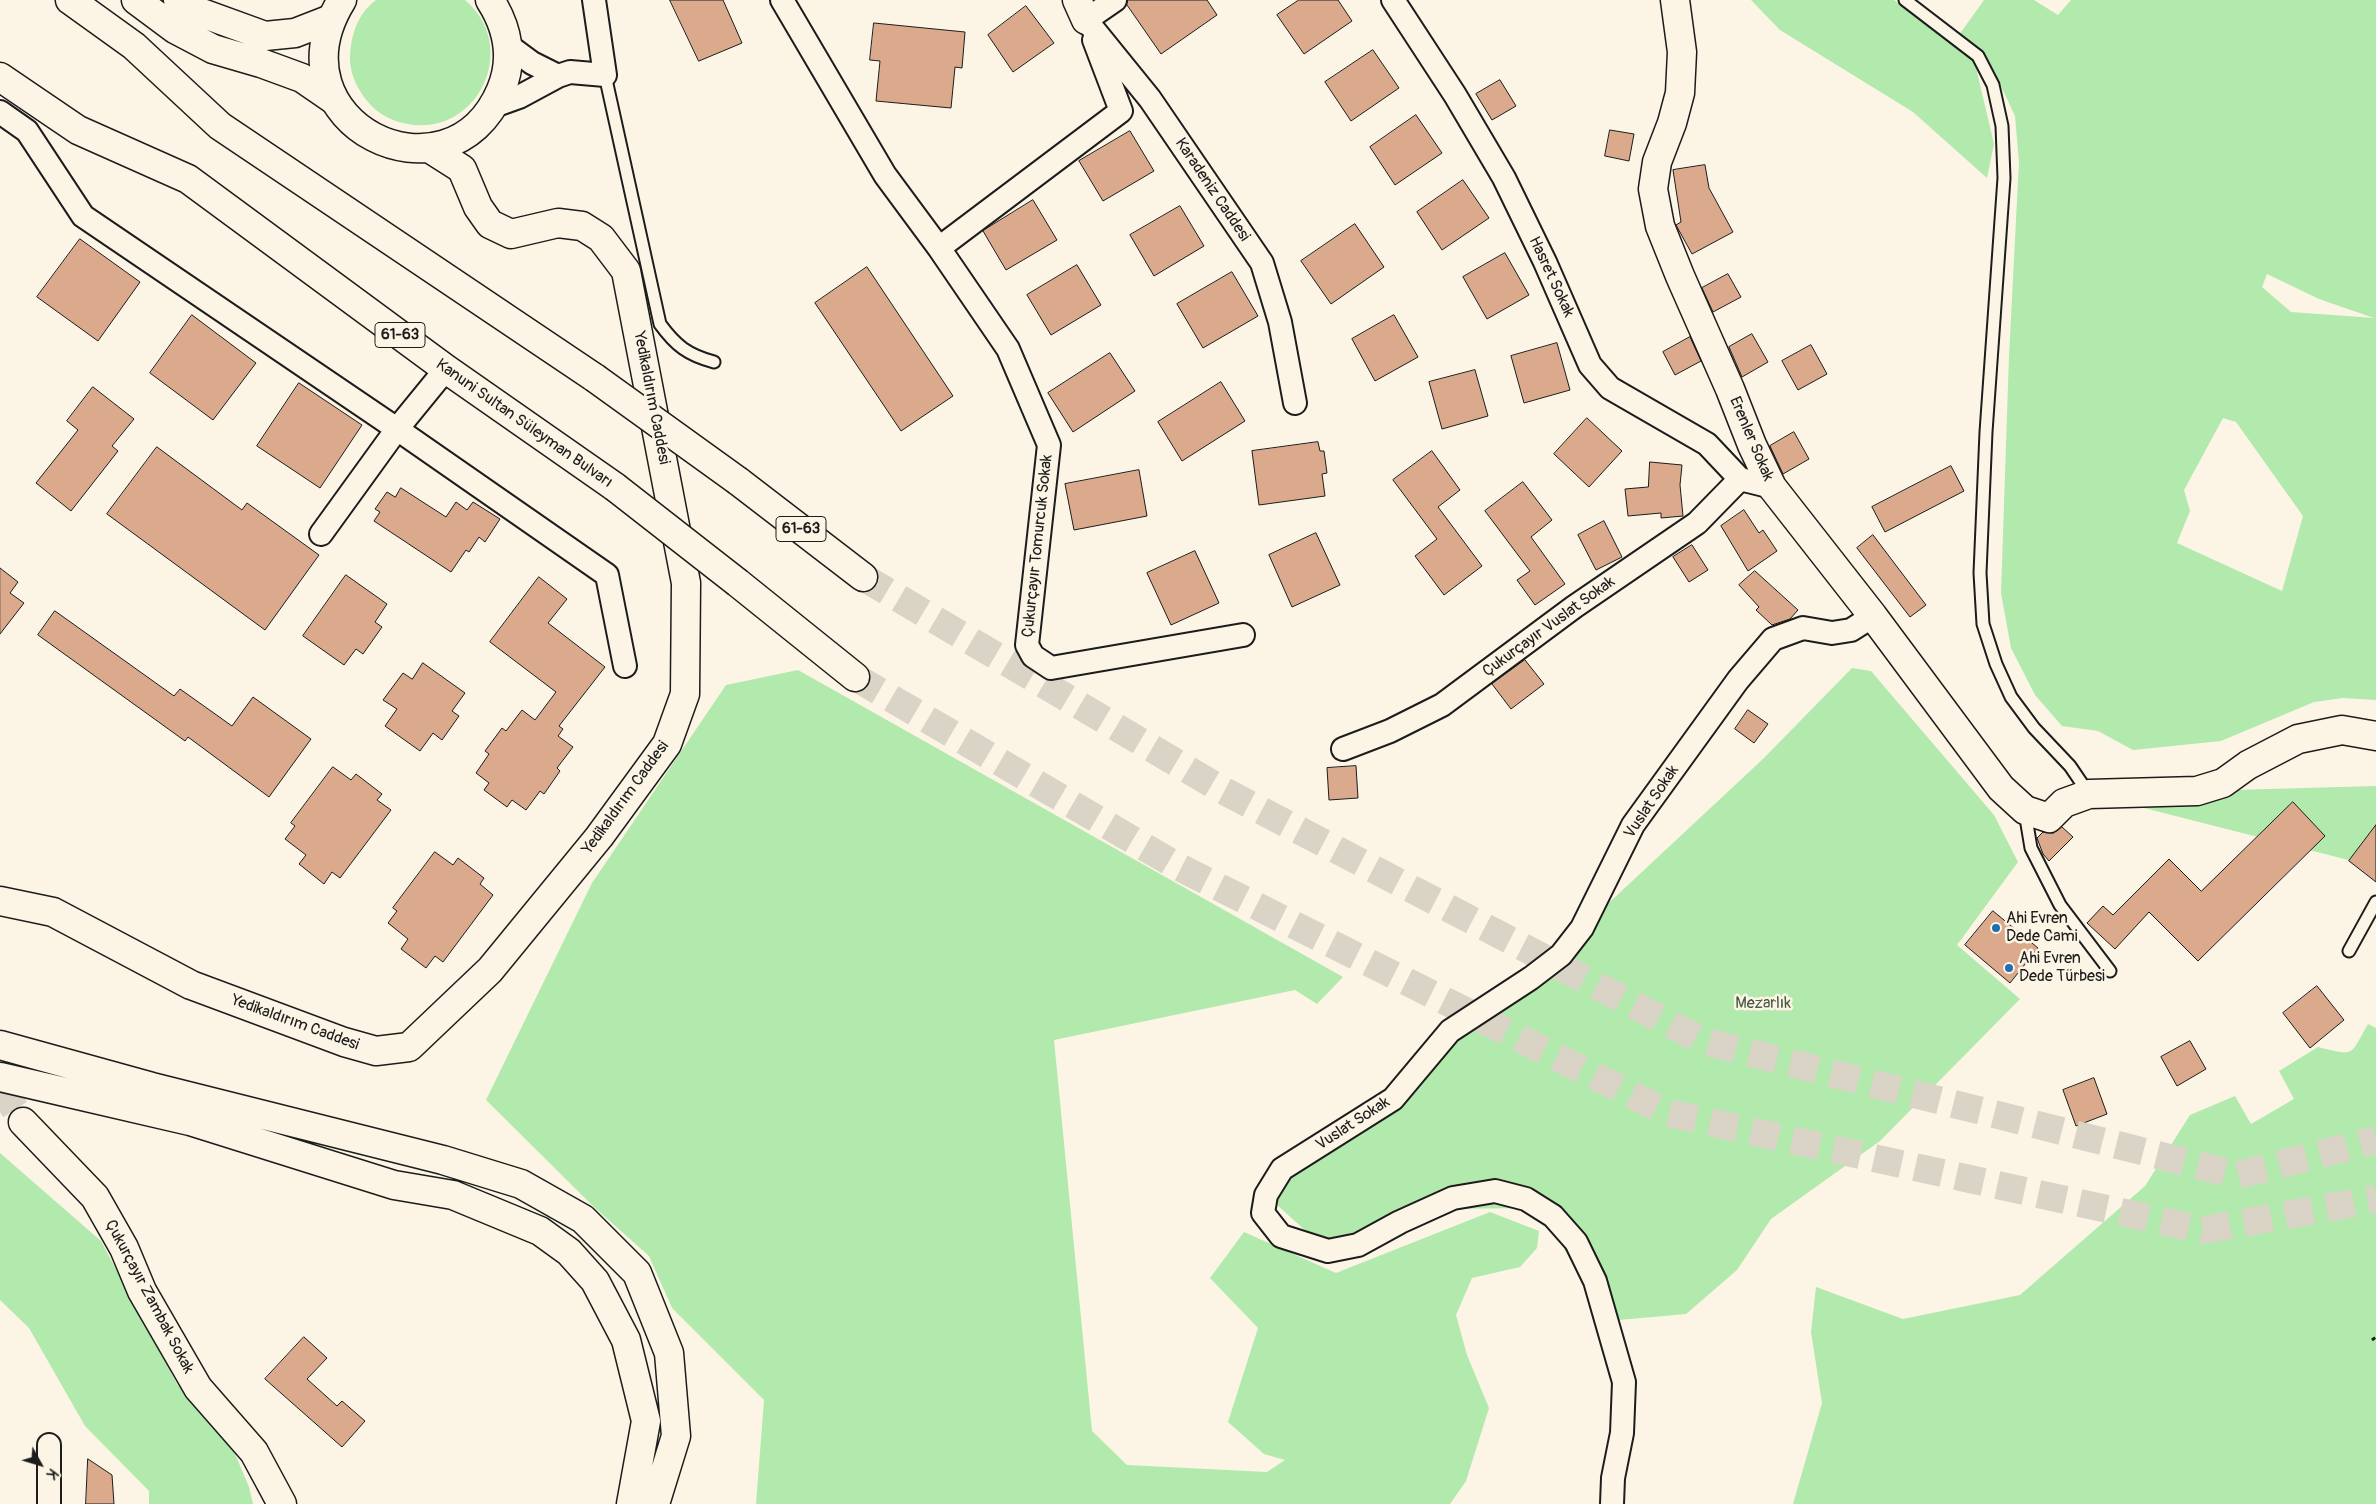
<!DOCTYPE html>
<html>
<head>
<meta charset="utf-8">
<style>
  body { margin:0 }
  #map { position:relative; width:2376px; height:1504px; overflow:hidden; background:#fcf5e5; font-family:Pangolin,sans-serif }
  canvas { display:block }
  .north { position:absolute; left:15px; top:1439px; width:50px; height:50px; -webkit-text-stroke:4px #fcf5e5; paint-order:stroke; rotate:129deg; font-size:14px; font-weight:700; line-height:20px; text-align:center; color:#1c1c1c }
  .north::after { content:''; display:block; margin:auto; width:18px; height:22px; background:#1c1c1c; clip-path:polygon(50% 0,100% 100%,50% 72%,0 100%) }
</style>
</head>
<body>
<div id="map">
<canvas width="2376" height="1504"></canvas>
<div class="north">K</div>
</div>
<script>
const context = document.querySelector('canvas').getContext('2d');
context.lineJoin = 'round';
function fillPath(path, color) {
  context.fillStyle = color;
  context.fill(path, 'evenodd');
}
function stroke(path, color, width, dash) {
  context.strokeStyle = color;
  context.lineWidth = width;
  context.lineCap = dash ? 'butt' : 'round';
  context.setLineDash(dash || []);
  context.stroke(path);
}
function label(font, color, halo, rows, align = 'center') {
  context.font = font + ' Pangolin,sans-serif';
  context.lineWidth = 5;
  context.setLineDash([]);
  context.textBaseline = 'middle';
  context.strokeStyle = halo;
  context.fillStyle = color;
  for (const [text, x, y, turn = 0] of rows) {
    context.save();
    context.translate(x, y);
    context.rotate((+turn || 0) * Math.PI / 180);
    context.textAlign = isNaN(turn) ? turn : align;
    if (halo) context.strokeText(text, 0, 0);
    context.fillText(text, 0, 0);
    context.restore();
  }
}
fillPath(new Path2D(`
  M376,0H465C522,48 476,141 403,123C390,120 377,113 368,102C358,90 351,76 350,61C350,37 357,14 376,0Z
  M1751,0H1894L1974,59L1994,144L1987,178L1913,112L1780,30Z
  M1984,0H2034L2058,15L2071,0H2376V700L2343,698L2314,702L2221,741L2133,750L2098,731L2062,726L2035,695L2011,648L2001,593L2009,356L2019,162L2015,116L1992,67L1959,35ZM2267,274L2319,299L2374,318L2291,312L2262,287ZM2223,418L2236,422L2303,516L2282,591L2177,543L2190,511L2184,490Z
  M1852,668L1871,671L1994,815L2018,862L1957,945L2020,999L1880,1141L1771,1219L1737,1270L1686,1314L1607,1321L1540,1208L1429,1209L1328,1251L1266,1195L1393,1099L1582,928L1764,758Z
  M798,670L1343,977L1317,1004L1295,990L1054,1040L1092,1431L1127,1465L1267,1472L1285,1460L1264,1454L1228,1422L1258,1328L1210,1278L1244,1232L1336,1273L1490,1212L1539,1231L1537,1248L1520,1267L1472,1278L1456,1315L1467,1355L1489,1408L1466,1481L1450,1504H756L764,1400L672,1308L649,1256L594,1207L486,1100L592,883L726,685Z
  M2376,786V867L2089,794Z
  M2368,1024L2376,1028V1504H1793L1822,1403L1811,1332L1816,1287L1903,1319L2020,1295L2145,1186L2190,1115L2235,1096L2251,1124L2294,1099L2279,1071L2318,1047C2356,1056 2349,1057 2368,1024Z
  M0,1153L101,1241L177,1384L230,1442L249,1487L253,1504H149V1491L85,1426L29,1328L0,1300Z`), '#b2e9ac');
const building = new Path2D(`
  M670,0H723L742,43L699,61Z
  M1128,0H1207L1217,15L1161,54L1127,5Z
  M1299,0H1338L1352,21L1304,54L1277,15Z
  M1026,6L1054,43L1013,72L988,35Z
  M874,23L965,32L962,68L955,67L951,108L876,101L880,61L870,60Z
  M1373,50L1399,88L1351,121L1325,82Z
  M1500,80L1516,106L1492,120L1476,94Z
  M1416,115L1442,153L1395,185L1370,147Z
  M1610,130L1634,134L1629,161L1605,156Z
  M1130,131L1154,171L1103,201L1079,161Z
  M1705,165L1709,188L1733,232L1692,254L1676,225L1681,222L1673,170Z
  M1463,180L1489,218L1442,250L1417,212Z
  M1033,200L1057,240L1006,270L983,231Z
  M1180,206L1204,246L1154,276L1130,235Z
  M1355,224L1384,267L1331,304L1301,261Z
  M80,239L140,282L98,341L37,297Z
  M1505,253L1529,295L1487,319L1463,277Z
  M1077,265L1101,305L1051,335L1027,295Z
  M867,267L953,396L901,431L815,303Z
  M1232,272L1258,316L1203,348L1177,304Z
  M1728,274L1741,297L1713,312L1702,288Z
  M192,315L256,363L213,420L150,373Z
  M1394,315L1418,357L1375,381L1352,339Z
  M1752,334L1768,362L1742,377L1729,347Z
  M1690,337L1701,361L1675,375L1663,352Z
  M1557,343L1570,390L1524,403L1511,356Z
  M1811,345L1827,374L1798,390L1782,361Z
  M1110,353L1135,391L1073,432L1048,393Z
  M1475,370L1488,416L1442,429L1429,382Z
  M1221,382L1245,421L1182,461L1158,422Z
  M299,383L362,425L320,488L257,446Z
  M93,387L134,419L112,446L118,451L71,511L36,483L78,430L67,421Z
  M1587,418L1622,451L1589,487L1554,454Z
  M1794,432L1809,459L1783,474L1770,446Z
  M1318,442L1320,451H1324L1327,473L1322,474L1325,496L1259,505L1252,451Z
  M157,447L242,510L247,503L319,555L265,630L107,514Z
  M1432,451L1460,490L1438,507L1482,566L1444,595L1415,556L1437,539L1393,480Z
  M1650,462L1682,465L1680,485L1683,516L1661,518V513L1628,516L1625,489L1648,487Z
  M1951,466L1964,491L1885,532L1872,507Z
  M1139,470L1147,516L1074,530L1065,484Z
  M1523,482L1552,520L1531,537L1565,584L1535,605L1517,580L1530,571L1485,511Z
  M401,488L446,517L456,502L467,510L473,502L500,519L485,542L479,537L469,552L466,550L451,572L374,521L380,512L375,509L387,492L395,497Z
  M1744,510L1759,533L1763,530L1777,551L1748,571L1721,526Z
  M1604,521L1622,557L1596,570L1578,535Z
  M1316,533L1340,585L1292,607L1269,555Z
  M1873,535L1926,605L1910,617L1857,548Z
  M1692,545L1708,570L1689,582L1673,557Z
  M1195,551L1219,603L1171,625L1147,573Z
  M0,568L18,582L10,593L24,603L0,634Z
  M1755,571L1798,610L1790,619L1772,625L1756,610L1759,607L1739,585Z
  M346,575L387,604L375,622L382,627L363,654L356,649L344,665L303,636Z
  M539,577L567,599L548,623L605,667L559,726L563,729L558,736L573,747L557,768L560,771L544,794L540,791L526,810L512,800L507,807L484,790L489,783L476,773L489,754L485,751L502,728L506,731L522,710L535,720L556,692L490,642Z
  M55,611L174,696L180,689L232,726L253,697L311,739L269,797L188,737L185,741L38,635Z
  M1525,660L1544,684L1511,709L1492,684Z
  M423,663L465,693L452,711L459,716L442,740L433,733L420,751L385,726L397,709L383,700L403,673L412,679Z
  M1748,710L1768,724L1754,743L1735,729Z
  M1356,766L1358,798L1329,800L1327,768Z
  M333,767L351,780L356,774L382,794L377,800L391,810L340,878L332,872L324,884L299,864L306,855L285,839L295,826L291,823Z
  M2293,802L2325,836L2198,961L2149,912L2115,949L2087,923L2103,906L2113,915L2169,859L2201,891Z
  M2376,825V882L2349,861Z
  M2062,827L2073,837L2049,861L2043,854L2037,838L2043,832L2053,833Z
  M435,852L453,865L458,858L484,878L480,884L493,895L443,962L435,956L426,968L401,949L408,939L388,923L397,911L393,908Z
  M1993,911L2038,948L2010,983L1965,945Z
  M2317,986L2344,1020L2310,1048L2283,1013Z
  M2190,1041L2206,1069L2177,1086L2161,1057Z
  M2094,1078L2107,1114L2076,1126L2063,1090Z
  M304,1337L327,1358L307,1379L337,1406L342,1401L365,1421L342,1447L265,1379Z
  M88,1459L112,1475L114,1504H86Z`);
fillPath(building, '#dbaa8d');
stroke(building, '#1c1c1c', 1);
stroke(new Path2D(`
  M0,1086L23,1122`), '#dad4c7', 28, [28, 14]);
stroke(new Path2D(`
  M863,577L1224,791L1703,1041L2237,1175L2376,1140
  M855,677L1177,866L1668,1113L2203,1230L2376,1199`), '#dad4c7', 28, [28, 14]);
const lane = new Path2D(`
  M1905,0L1978,56L1993,85L2002,126L2004,178L1986,432L1980,573L1983,624L1996,664L2011,697L2034,728L2070,766L2089,794
  M605,75L660,324C676,346 688,355 714,362
  M2025,812L2031,848L2060,905L2110,971
  M2349,951L2376,902`);
const street = new Path2D(`
  M782,0L885,175L939,248L1008,349L1049,445L1027,645L1033,656L1051,668L1243,635
  M1393,0L1455,95L1504,178L1545,262L1590,365L1610,388L1707,444L1740,479L1772,487
  M1086,20L1150,99L1262,263L1280,322L1295,403
  M1086,20L1115,0
  M509,46L532,63L558,76
  M494,106L519,97L558,76L570,72L605,75L594,0
  M0,112L27,131L83,216L397,429L607,575L625,666
  M939,248L1121,111L1094,40
  M321,534L397,429L446,369
  M1343,749L1390,731L1442,705L1574,607L1697,523L1740,479
  M49,1445V1504
  M1612,1504L1613,1478L1622,1433L1624,1382L1595,1281L1576,1242L1553,1216L1526,1199L1495,1191L1453,1198L1400,1222L1358,1245L1328,1251L1281,1236L1263,1213L1266,1195L1282,1169L1393,1099L1450,1031L1531,978L1561,955L1582,928L1633,825L1738,680L1773,639L1803,628L1832,633L1851,630L1873,616`);
const secondary = new Path2D(`
  M342,0C266,123 449,212 501,90C514,59 508,28 490,0
  M1077,0L1086,20
  M1675,0L1682,52L1680,93L1672,123L1657,162L1653,189L1660,226L1680,276L1730,389L1752,445L1772,487L1873,616L2001,788L2025,810L2049,818L2064,803L2089,794L2197,791L2223,783L2248,765L2298,739L2342,730L2376,736
  M0,901L53,912L191,985L344,1042L376,1051L409,1047L490,970L599,837L667,744L685,694L686,583L626,271L601,238L582,226L558,223L511,234L490,224L478,207L462,169L429,148
  M23,1122L95,1197L124,1248L142,1291L198,1388L254,1452L282,1504`);
const primary = new Path2D(`
  M70,0L134,46L220,126L595,378
  M136,0L175,29L213,49L261,63L302,78L334,100
  M178,0L188,8L265,36L295,33L331,19
  M0,77L78,130L188,179L446,369L615,487
  M738,481L863,577
  M738,583L855,677
  M0,1045L152,1087L443,1160L521,1184L583,1219L637,1273L669,1353L676,1436L655,1504
  M0,1077L190,1121L394,1185L453,1195L540,1231L569,1252L595,1281L626,1340L646,1421L631,1504`);
stroke(lane, '#1c1c1c', 15);
stroke(street, '#1c1c1c', 26);
stroke(secondary, '#1c1c1c', 31);
stroke(primary, '#1c1c1c', 31);
stroke(new Path2D(`
  M2372,1340L2376,1337`), '#1c1c1c', 3, [4, 4]);
stroke(lane, '#fcf5e5', 11);
stroke(street, '#fcf5e5', 22);
stroke(secondary, '#fcf5e5', 28);
stroke(primary, '#fcf5e5', 28);
const primaryBridge = new Path2D(`
  M595,378L738,481
  M615,487L738,583`);
stroke(primaryBridge, '#1c1c1c', 31, []);
stroke(primaryBridge, '#fcf5e5', 28);
for (const [x, y, r, color] of [
  [1996,928,5,"#1f6fb2"],
  [2009,968,5,"#1f6fb2"]
]) {
  const dot = new Path2D();
  dot.arc(x, y, r, 0, 2 * Math.PI);
  context.fillStyle = color;
  context.fill(dot);
  stroke(dot, '#fcf5e5', 2);
}
for (const [x, y, w] of [
  [400,335,50],
  [801,529,50]
]) {
  const box = new Path2D();
  box.roundRect(x - w / 2, y - 12.5, w, 25, 4);
  context.fillStyle = '#fcf5e5';
  context.fill(box);
  stroke(box, '#1c1c1c', 1);
}
label('bold 15px', '#1c1c1c', null, [
  ["61-63",400,335],
  ["61-63",801,529]
]);
label('16px', '#1c1c1c', '#fcf5e5', [
  ["Karadeniz Caddesi",1212,190,56],
  ["Hasret Sokak",1551,277,65],
  ["Yedikaldırım Caddesi",651,398,79],
  ["Kanuni Sultan Süleyman Bulvarı",524,424,35],
  ["Erenler Sokak",1751,439,67],
  ["Çukurçayır Tomurcuk Sokak",1038,546,-84],
  ["Çukurçayır Vuslat Sokak",1549,627,-36],
  ["Yedikaldırım Caddesi",626,798,-54],
  ["Vuslat Sokak",1652,802,-56],
  ["Yedikaldırım Caddesi",295,1023,20],
  ["Vuslat Sokak",1353,1124,-33],
  ["Çukurçayır Zambak Sokak",149,1297,62]
]);
label('16px', '#1c1c1c', '#fcf5e5', [
  ["Ahi Evren",2006,919],
  ["Dede Cami",2006,937],
  ["Ahi Evren",2019,959],
  ["Dede Türbesi",2019,977]
], 'left');
label('16px', '#495a47', '#fcf5e5', [
  ["Mezarlık",1763,1004]
]);
</script>
</body>
</html>
